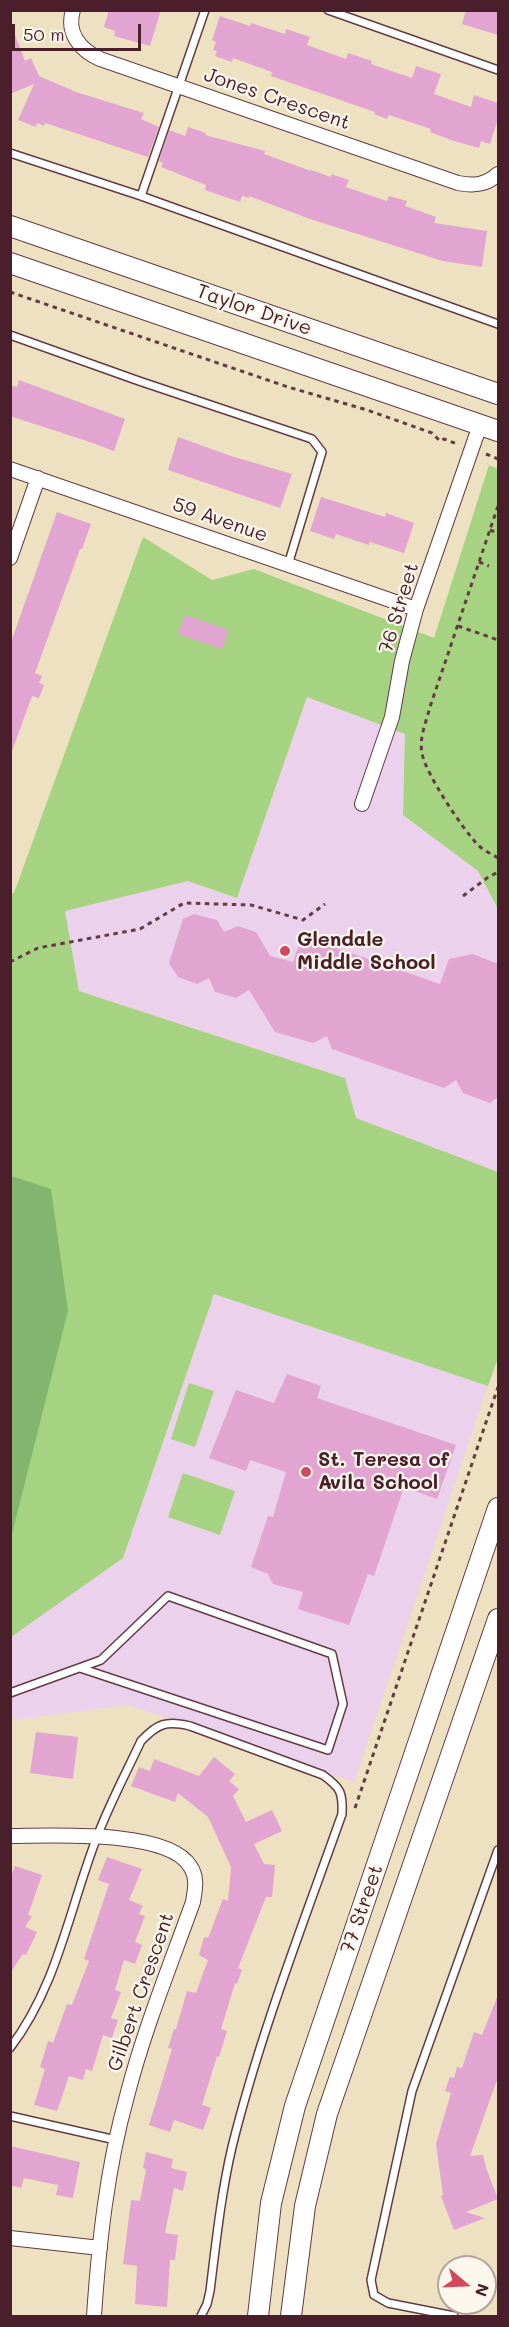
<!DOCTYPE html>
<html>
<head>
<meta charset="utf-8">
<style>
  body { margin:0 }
  #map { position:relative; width:509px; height:2327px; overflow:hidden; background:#ede1c1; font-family:Mali,sans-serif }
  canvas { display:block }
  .frame { position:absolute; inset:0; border:12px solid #4a1f2b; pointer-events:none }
  .north { position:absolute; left:437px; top:2255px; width:60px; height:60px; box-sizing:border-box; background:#fbf7ec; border:2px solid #b4a19f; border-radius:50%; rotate:109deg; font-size:16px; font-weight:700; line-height:24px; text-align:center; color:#4a1f2b }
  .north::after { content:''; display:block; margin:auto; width:21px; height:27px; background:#d1495b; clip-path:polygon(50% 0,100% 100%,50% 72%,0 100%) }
  .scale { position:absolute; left:12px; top:24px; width:129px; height:27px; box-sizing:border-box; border:3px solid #4a1f2b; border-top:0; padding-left:8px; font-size:18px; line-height:21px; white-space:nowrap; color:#4a1f2b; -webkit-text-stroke:4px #fbf7ec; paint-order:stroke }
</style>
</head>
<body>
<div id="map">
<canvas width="509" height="2327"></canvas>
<div class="frame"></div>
<div class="north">N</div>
<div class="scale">50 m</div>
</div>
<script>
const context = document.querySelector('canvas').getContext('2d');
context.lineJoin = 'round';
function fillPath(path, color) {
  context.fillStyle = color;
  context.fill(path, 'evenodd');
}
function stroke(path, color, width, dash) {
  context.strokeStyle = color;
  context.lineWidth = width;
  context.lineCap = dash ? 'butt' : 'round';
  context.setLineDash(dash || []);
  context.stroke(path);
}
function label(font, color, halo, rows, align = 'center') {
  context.font = font + ' Mali,sans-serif';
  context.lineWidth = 4.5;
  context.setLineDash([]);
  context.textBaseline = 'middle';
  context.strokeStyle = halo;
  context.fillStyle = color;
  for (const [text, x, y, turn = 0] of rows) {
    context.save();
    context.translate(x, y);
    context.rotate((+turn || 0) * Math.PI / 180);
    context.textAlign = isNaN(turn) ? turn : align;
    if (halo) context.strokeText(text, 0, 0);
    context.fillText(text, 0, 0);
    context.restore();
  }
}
fillPath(new Path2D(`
  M307,697L405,734L403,815L478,871L498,909V1172L356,1118L345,1078L79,991L65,911L188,881L237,898Z
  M214,1293L488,1386L354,1782L128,1705L11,1720L10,1637L123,1558Z`), '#ebd1eb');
fillPath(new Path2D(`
  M489,465L498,469V909L478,871L403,815L405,734L307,697L237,898L188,881L65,911L79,991L345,1078L356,1118L498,1172V1358L488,1386L214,1294L123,1558L11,1637L10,895L14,893L143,537L212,580L254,569L434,638Z
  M189,1383L214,1391L195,1447L171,1439Z
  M183,1473L235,1491L220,1535L168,1517Z`), '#a6d381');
fillPath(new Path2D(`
  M11,1176L51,1189L68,1311L11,1538Z`), '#84b56f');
fillPath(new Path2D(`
  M109,10H161L150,46L114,36L115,31L104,27Z
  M466,10H498V35L462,24Z
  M220,16L250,26L251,23L285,34L286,29L310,37L307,45L346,59L348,53L372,61L371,64L412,78L416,66L441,74L434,94L471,107L474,95L498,103V119L490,144L481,141L479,148L454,141L430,132L431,129L389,115L387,119L374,114L375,112L271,76L272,72L233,58L232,62L215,56L217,51L213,50L216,42L212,40Z
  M10,27H12L25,61L31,58L39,76L76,92L144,113L141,119L159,127L148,157L45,123L44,126L37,123L36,127L18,120L34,84L10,94Z
  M188,127L206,133L205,135L265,151L264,154L311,171V170L331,177V174L349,180L346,187L387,201L389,196L407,201L405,206L436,217L434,223L487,231L482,267L443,261L310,219L249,196V198L242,196L240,202L205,190L206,185L161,167L163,163L159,161L169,130L185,136Z
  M19,380L125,419L114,451L87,441L10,416V385L17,387Z
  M178,437L231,456L292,474L280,508L168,470Z
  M321,497L385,517L386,513L414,523L404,553L370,542L369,545L336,534L334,539L310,531Z
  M57,512L91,524L82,549H80L35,673L42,676L39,683L44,685L39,698L32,696L12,751H10V645Z
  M185,615L229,630L222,649L178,634Z
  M194,914L217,920L224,932L238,926L256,932L270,956L293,962L302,936L440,984L449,959L473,954L498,964V1097L490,1103L463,1093L456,1080L444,1088L332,1049L327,1036L313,1043L275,1032L249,990L236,998L215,992L209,978L197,984L178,977L169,963L183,919Z
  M287,1374L321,1386L317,1398L456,1445L437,1499L404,1487L374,1576L368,1574L349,1625L298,1609L303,1592L273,1584L268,1574L251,1567L268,1516L273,1517L286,1472L250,1460L246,1471L209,1458L236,1390L274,1403Z
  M36,1732L78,1737L73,1779L30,1773Z
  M214,1757L235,1774L229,1781L239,1789L233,1796L246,1822L272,1810L282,1831L254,1844L264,1864L275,1865L272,1897H266L238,1968L242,1970L237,1984L235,1983L221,2029L227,2031L219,2057L217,2056L202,2105L211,2108L203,2130L174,2120L170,2132L149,2125L172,2049L168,2048L174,2029H176L187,1991L196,1993L208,1960L199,1955L204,1937L208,1938L223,1899L228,1901L231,1867L208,1817L178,1793L175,1802L131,1786L139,1767L150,1771L154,1759L199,1776Z
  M107,1857L142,1869L129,1900L143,1906L139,1914L145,1916L135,1942L142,1945L135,1964L124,1960L115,1990L121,1992L111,2018L118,2020L112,2038L103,2035L92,2071L86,2069L83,2080L69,2076L57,2111L34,2105L45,2069L40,2067L48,2041L53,2043L67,2004L72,2005L89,1961L84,1959L109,1884L98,1880Z
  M15,1866L42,1875L28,1915L32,1916L25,1927L37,1932L26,1955L23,1954L10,1973V1879Z
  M498,1995V2077L470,2156L483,2155L486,2168L498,2199L466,2212L485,2218L454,2230L441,2196L443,2195L436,2144L451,2093L445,2091L450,2077L454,2078L457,2067L462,2068L474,2032L482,2035Z
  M10,2146L80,2162L73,2198L56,2195L58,2185L24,2178L21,2188L10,2185Z
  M146,2152L173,2159L171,2168L187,2172L183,2191L174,2188L165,2233L178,2235L175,2260H170L167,2307L135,2304L137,2266L123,2264L131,2200L140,2201L146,2169L143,2168Z`), '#e2a4d0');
const service = new Path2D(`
  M328,10L498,70
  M10,153L141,196L498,324
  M141,196L205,10
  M10,335L139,381L312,439L322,452L288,565
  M10,1693L101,1660L168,1596L332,1654L343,1704L328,1750L80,1668
  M10,2048C58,1985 69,1909 97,1837C109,1805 126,1773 141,1741C157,1724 166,1720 190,1726L323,1775C341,1788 343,1793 342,1814C303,1924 260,2034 232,2147C221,2194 216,2243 210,2291L207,2304L201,2316
  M10,2116L116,2140
  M454,2316L388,2303L374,2295L371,2280L412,2091L498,1850`);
const minor = new Path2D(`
  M73,10C66,33 80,50 100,59L458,183C474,186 486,185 498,174
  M10,469L416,609
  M10,558L38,478
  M362,804L392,717L402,661L416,609L480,425
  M10,1836C51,1836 167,1829 190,1866C198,1878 195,1889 193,1902C170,1966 144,2030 127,2096C107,2168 99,2242 94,2316
  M10,2238L100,2248`);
const secondary = new Path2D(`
  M10,226L498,394
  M10,263L498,431
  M258,2316L271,2203L295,2106L498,1508
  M291,2316L305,2206L327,2114L498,1619`);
stroke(service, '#623c42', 10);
stroke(minor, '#623c42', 16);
stroke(secondary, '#623c42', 22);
stroke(new Path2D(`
  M10,292L288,387L367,410L432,433L440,441L444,439L457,444
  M486,454L498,459
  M498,506L430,707C426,722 419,738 422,753C425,773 464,831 478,845C484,851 492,854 498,858
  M490,530L498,533
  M479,562L489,566
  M458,626L498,640
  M463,896L487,878L498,872
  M10,962L38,948L140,929L184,903L251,905L303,920L325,904
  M355,1808L498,1387`), '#623c42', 3, [4.5, 4.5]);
stroke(service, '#fff', 7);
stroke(minor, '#fff', 14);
stroke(secondary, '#fff', 20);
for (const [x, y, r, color] of [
  [285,951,6,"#d1495b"],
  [306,1472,6,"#d1495b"]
]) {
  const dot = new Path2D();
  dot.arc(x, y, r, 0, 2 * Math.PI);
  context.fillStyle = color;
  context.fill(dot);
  stroke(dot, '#fbf7ec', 2);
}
label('20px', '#4a1f2b', '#fbf7ec', [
  ["Jones Crescent",277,99,19],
  ["Taylor Drive",254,310,19],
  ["59 Avenue",220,520,19],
  ["76 Street",399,608,-73],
  ["77 Street",362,1909,-71],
  ["Gilbert Crescent",141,1992,-71]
]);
label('bold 20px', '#4a1f2b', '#fbf7ec', [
  ["Glendale",297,940],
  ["Middle School",297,963],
  ["St. Teresa of",318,1460],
  ["Avila School",318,1483]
], 'left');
</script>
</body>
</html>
